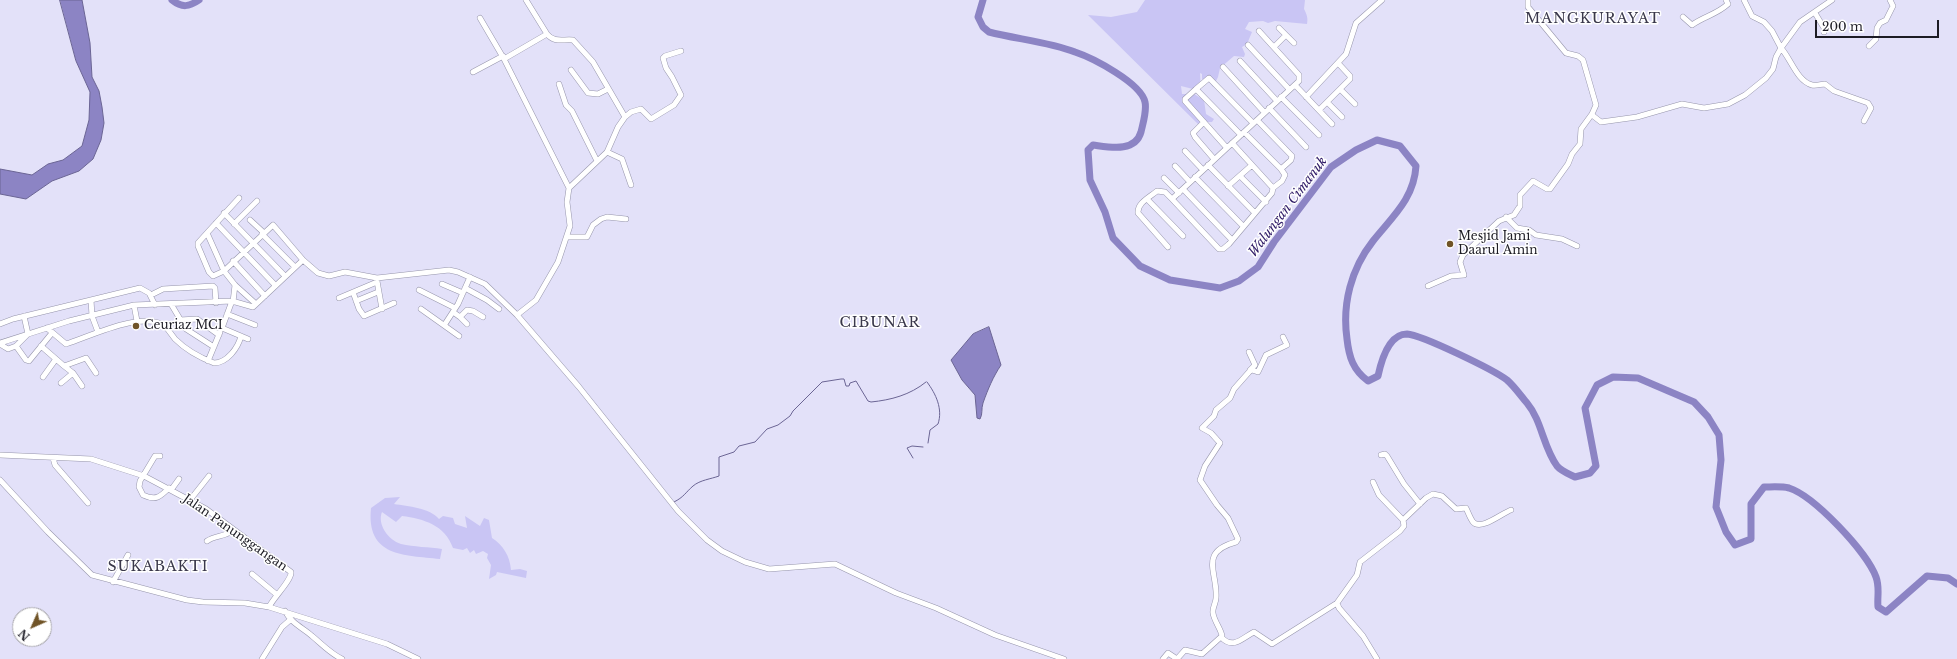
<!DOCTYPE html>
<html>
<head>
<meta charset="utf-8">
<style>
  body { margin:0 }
  #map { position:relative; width:1957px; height:659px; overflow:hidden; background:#e3e1f9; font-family:"Libre Baskerville",serif }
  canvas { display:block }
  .north { position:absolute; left:12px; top:607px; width:40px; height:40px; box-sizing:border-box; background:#fff; border:1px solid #a5a4a8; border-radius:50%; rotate:225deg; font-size:11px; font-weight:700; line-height:16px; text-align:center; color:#1d1c25 }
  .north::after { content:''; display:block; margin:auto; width:14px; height:18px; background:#705427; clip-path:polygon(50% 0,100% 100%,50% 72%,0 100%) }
  .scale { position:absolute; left:1815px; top:20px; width:124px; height:18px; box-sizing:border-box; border:2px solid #1d1c25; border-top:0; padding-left:5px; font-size:12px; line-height:14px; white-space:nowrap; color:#1d1c25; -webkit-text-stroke:3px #fff; paint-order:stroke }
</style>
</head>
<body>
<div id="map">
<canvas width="1957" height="659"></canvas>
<div class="north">N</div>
<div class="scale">200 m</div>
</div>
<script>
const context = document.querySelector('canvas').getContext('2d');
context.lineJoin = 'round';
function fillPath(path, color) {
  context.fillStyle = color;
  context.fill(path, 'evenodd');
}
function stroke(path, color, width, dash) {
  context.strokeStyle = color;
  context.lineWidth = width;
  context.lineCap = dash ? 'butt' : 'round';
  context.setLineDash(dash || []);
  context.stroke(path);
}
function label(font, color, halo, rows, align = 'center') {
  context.font = font + ' "Libre Baskerville",serif';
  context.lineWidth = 3;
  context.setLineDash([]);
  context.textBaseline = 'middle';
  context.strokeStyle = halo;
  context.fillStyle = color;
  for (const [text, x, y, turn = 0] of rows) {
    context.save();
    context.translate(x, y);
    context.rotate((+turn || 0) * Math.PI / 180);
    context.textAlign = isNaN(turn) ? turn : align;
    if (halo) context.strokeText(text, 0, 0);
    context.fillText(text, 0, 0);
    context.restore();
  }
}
fillPath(new Path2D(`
  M1145,0H1305L1304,9C1307,15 1308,18 1307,24L1275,21L1268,23L1263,21L1249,22L1245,29L1252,32L1247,44L1242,47L1245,54L1244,57L1234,56L1220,68L1218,77L1213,87L1208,81L1202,79V74L1200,73L1201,91L1181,86L1182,94H1194L1204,100L1206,114L1214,119L1212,122H1208L1203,126V129L1088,15L1111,17L1137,12Z
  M400,497L394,504C408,506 430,508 439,519L443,516L453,518L455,524L467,528L465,516L480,526L484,518L489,520L492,538C503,545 510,556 511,570L520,569L527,571L526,578L497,572L496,575L489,579L491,565L487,558L488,554L483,551L476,554L474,550L470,553L467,548L463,550L453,548C445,525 424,519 402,516L396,522L382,512C377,524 388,540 401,544C414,547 429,547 442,549L440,559C404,555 366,557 371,508L385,498Z`), '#c9c5f4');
const water = new Path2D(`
  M60,0H82L90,43L92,77L99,91L102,107L104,123L101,140L93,159L79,171L52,181L26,199L0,194V169L32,175L48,164L63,160L82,146L89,120L90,92L76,61Z
  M989,327L1001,365C993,377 988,389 983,403C981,409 983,414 980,419L977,418L975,395L962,380L951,360L973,334Z`);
fillPath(water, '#8c84c4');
stroke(water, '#6b6594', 1);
stroke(new Path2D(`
  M927,382C936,394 943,409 938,424L930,430L928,443
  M913,458L907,448L912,446L923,447
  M674,502C684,497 685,493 693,486C700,480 711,479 719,476V457L734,452L739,446L755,442L767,429L778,425L790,416L793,411L822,382L841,379H844L846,386H849L850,383L856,381L868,401L871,402C891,400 910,395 926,382`), '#6b6594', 1);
stroke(new Path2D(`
  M172,0C182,8 189,7 199,0
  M983,0L978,17L983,27L989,32C1016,39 1050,42 1075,52C1093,58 1141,83 1145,102C1147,111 1143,123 1141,132C1135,153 1109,147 1093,145L1088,150L1090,180L1105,212L1113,238L1140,266L1170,280L1220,288L1239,281L1258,267L1274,242L1331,167L1356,150L1377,140L1400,146L1416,166C1414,199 1392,217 1373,241C1351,269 1342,304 1347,339C1349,357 1353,370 1368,381L1378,376C1381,362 1388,334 1407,334C1422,335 1494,370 1507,380C1514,386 1521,396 1527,403C1542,421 1543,447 1557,466C1561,471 1569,474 1575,477L1590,473L1596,466L1585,408L1597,385L1613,377L1638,378L1694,402L1708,417L1719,435L1721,460L1716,507L1726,532L1735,545L1751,539V504L1764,487C1771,487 1781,486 1789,488C1814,496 1867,552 1876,577C1880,588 1877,596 1878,607L1886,612L1927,576L1948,578L1957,584`), '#8c84c4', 7);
const minor = new Path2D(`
  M526,0L547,34
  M1744,0L1752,16L1764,22L1772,31L1781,48L1800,22L1832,0
  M1815,13L1824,28V32
  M1683,17L1692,25C1704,16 1716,15 1728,4L1726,0
  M480,18L504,59L569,188
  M1279,28L1294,43
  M1248,45L1289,89
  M1869,46L1876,39L1877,28L1880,23L1886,20L1893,6L1890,0
  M1274,47L1286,35
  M504,59L547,34C554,43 563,39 573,40L593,62L625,117
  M1240,61L1277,101
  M1223,67L1264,112
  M571,70L588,93L598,94L608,89
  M473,72L503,56
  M559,84L566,105L572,111L597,161
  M1295,85L1332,124
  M1196,89L1209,78L1253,123
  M1340,89L1355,104
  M1281,97L1319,135
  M1306,97L1346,54L1356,23L1382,0
  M1327,102L1342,117
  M1269,108L1306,147
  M1319,110L1350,79V76L1338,63
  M1592,115L1601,122L1637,117L1682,104L1704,108L1728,104L1745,95L1766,78L1773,69L1776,57L1781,48C1791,59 1797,81 1812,85C1816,86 1821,84 1825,84L1834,91L1868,103L1871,108L1864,121
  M1257,120L1292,156L1291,160L1281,169
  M1204,122L1193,133L1195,137L1214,159
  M1244,132L1281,169L1285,175L1282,181L1273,188
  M1227,148L1185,101V99L1196,89L1241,135
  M1185,151L1203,170
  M607,152L622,159L631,185
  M1208,165L1255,213
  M1175,166L1190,182
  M1240,176L1266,202
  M1195,177L1243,226
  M1164,178L1179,193
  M1228,186L1252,165
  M1183,189L1231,239
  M1147,199L1183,236
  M1172,199L1299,81V75L1259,31
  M224,213L285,276
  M1506,217L1517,228L1529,230L1536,235L1562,239L1577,246
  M250,220L263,232
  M216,223L275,285
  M234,224L257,201
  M207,233L198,243V246L209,272L213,276L224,271L207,233L239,198
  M262,234L295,267
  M568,237H587L593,225L601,219L607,217L626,219
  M1168,247L1138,213C1137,203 1150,197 1157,191L1165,192L1172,199L1219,249H1223L1229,244L1272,193L1273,188L1232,143
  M233,261L265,296
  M377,281L382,309
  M442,284L463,293
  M1428,286L1451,276L1464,275L1460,262L1463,255L1499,221L1514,215L1520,206V195L1533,181L1547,189H1550L1568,164L1572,154L1580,144L1581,129L1592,114L1596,105L1583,60L1578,56L1566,53L1528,7V0
  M465,288L487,300L499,309
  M419,290L455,308
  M353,292L359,309L364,316L394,303
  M151,295L163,289L213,286L215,288L216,303
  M339,298L377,282
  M91,300L92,316L98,332
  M232,301L222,328L248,339
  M356,301L378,292
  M233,302L235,285
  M171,304L186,329L214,347
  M256,304L235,285L224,271L273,225L303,260
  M134,305L137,321
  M421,309L459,336
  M453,312L460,317L467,310L473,311L483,317
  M227,314L255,325
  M517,315L536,300L558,262L570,226L567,202L569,188L607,152L618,127L625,117L631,112L641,109L651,119L674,105L681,95L672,77L666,68L663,58L665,56L681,51
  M460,317L467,324
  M180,320L197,319L219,335
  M0,324L13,319L140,288L149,293L155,305
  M445,324L458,304L470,277
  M47,328L66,344C89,337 144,309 166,327C169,331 172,335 175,339C186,350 201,358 214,363C227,363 238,348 241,336
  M0,343L69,321L134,305L232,301L253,307L303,260L318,273L329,276L345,272L377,278L449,270L458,272L485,284L517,315L579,387L678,511L707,540L722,551L745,562L769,569L835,564L896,593L936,608L995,635L1064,659
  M0,344L8,349L16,346L28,334L24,316
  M16,346L26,360L29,361L52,333
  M41,346L64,366L86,358L96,373
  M1249,352L1255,365L1250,370
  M208,361L220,332
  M64,366L73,373L82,386
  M43,377L56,359
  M61,383L73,373
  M0,455L91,459L144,476L206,509L291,572C292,580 273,598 269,607
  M1381,455L1385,454L1387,456L1404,484L1420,504
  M160,456H155L140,481L139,487L143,495C156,501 160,497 169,488
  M53,458L55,465L88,503
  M0,480L48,532L92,575L187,600L203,602L245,603L269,607L387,644L418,659
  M1373,482L1379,495L1403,520
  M171,490L179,479
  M190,500L209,476
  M207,541C215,535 226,537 233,530
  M252,574L276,594
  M113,582L128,555
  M1337,603L1339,608L1363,636L1377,659
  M285,611C292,624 302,627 312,636C323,645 330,653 342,659
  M1221,637C1233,650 1242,638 1254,632L1272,644L1337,603L1357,575L1360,562L1400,531L1404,526L1403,520L1426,498L1433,494L1442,496L1456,509L1466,508C1468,512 1470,518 1473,522C1481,531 1502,513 1511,510
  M262,659L282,627L290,620
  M1163,659L1168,653L1177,659L1185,650L1202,654L1222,636C1221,629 1214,621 1213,613C1212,608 1216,603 1216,598C1218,573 1198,552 1236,542L1238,539L1228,518L1217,505L1200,480L1205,466L1220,443L1211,433L1202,428L1214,416L1216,410L1230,398L1234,389L1249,372L1252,370L1258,372L1266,355L1287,345L1283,337`);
stroke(minor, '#9695ab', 6);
stroke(minor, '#fff', 5);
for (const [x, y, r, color] of [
  [1450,244,4,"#705427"],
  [136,326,4,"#705427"]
]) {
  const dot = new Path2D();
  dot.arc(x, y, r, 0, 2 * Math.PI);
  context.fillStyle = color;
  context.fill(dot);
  stroke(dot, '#fff', 1.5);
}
label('12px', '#1d1c25', '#fff', [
  ["Mesjid Jami",1458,237],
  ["Daarul Amin",1458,251],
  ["Ceuriaz MCI",144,326]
], 'left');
label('12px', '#1d1c25', '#fff', [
  ["Jalan Panunggangan",235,533,35]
]);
label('italic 13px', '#311d68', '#fff', [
  ["Walungan Cimanuk",1288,207,-53]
]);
context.letterSpacing = '1px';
label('14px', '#3a384b', '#fff', [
  ["MANGKURAYAT",1593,19],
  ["CIBUNAR",880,323],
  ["SUKABAKTI",158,567]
]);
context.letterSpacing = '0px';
</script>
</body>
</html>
